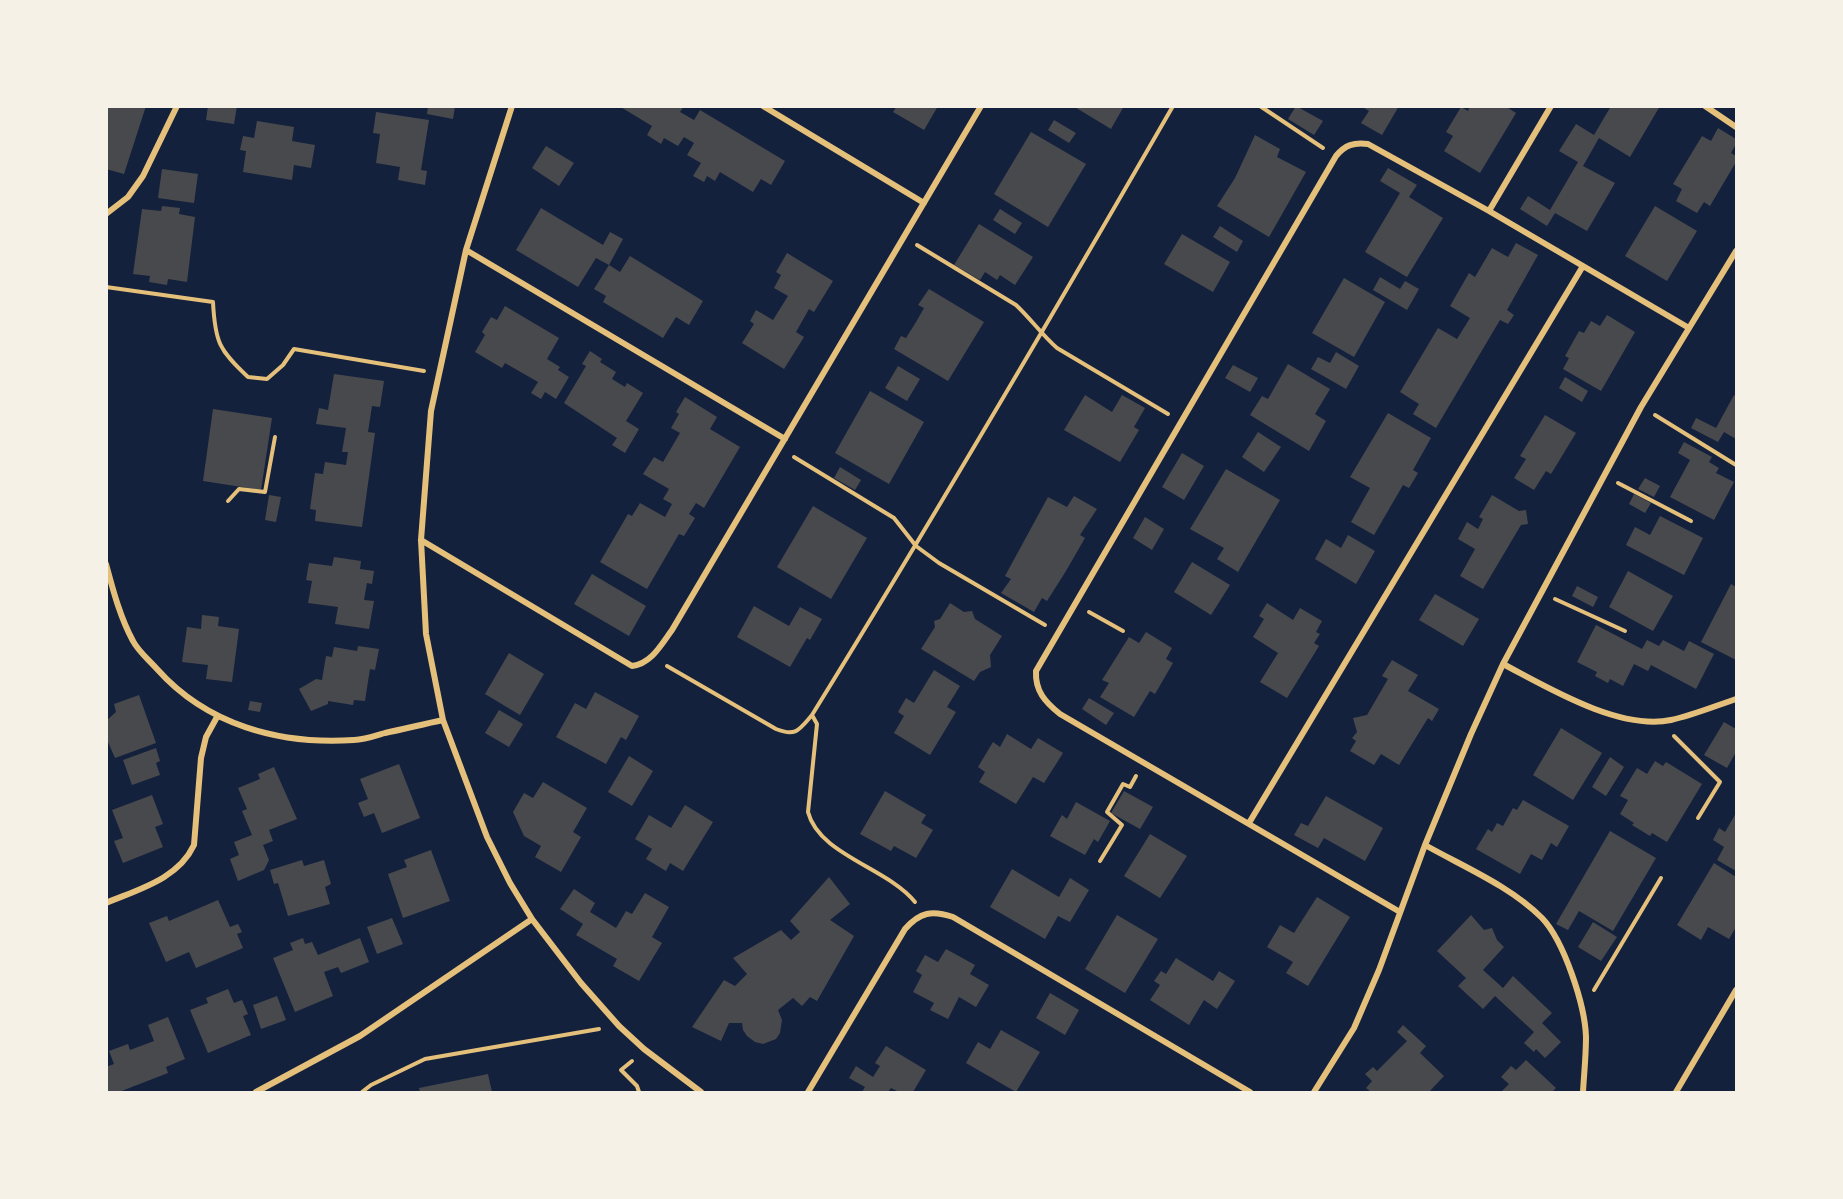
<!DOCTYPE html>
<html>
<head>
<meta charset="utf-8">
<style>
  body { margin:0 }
  #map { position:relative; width:1843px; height:1199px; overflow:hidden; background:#14213d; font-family:"Roboto Condensed",sans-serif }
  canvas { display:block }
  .frame { position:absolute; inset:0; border:108px solid #f6f1e7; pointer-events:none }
</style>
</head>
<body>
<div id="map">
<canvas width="1843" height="1199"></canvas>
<div class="frame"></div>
</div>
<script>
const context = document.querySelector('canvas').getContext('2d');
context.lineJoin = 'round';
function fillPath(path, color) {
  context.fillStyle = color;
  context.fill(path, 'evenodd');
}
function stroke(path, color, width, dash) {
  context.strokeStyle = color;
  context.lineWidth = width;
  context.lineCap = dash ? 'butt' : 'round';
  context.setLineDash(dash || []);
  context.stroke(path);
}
fillPath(new Path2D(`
  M106,106H146L124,174L106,169Z
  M208,106H237L234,124L206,120Z
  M428,106H455L453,119L427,114Z
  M619,106H684L680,112L694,120L700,110L785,161L771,185L761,179L753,192L720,172L715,181L707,176L704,182L693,176L701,163L687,155L694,143L684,137L678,146L664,138L661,144L647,135L652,126Z
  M897,106H938L924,130L893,112Z
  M1073,106H1124L1111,129Z
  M1296,106L1323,121L1314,135L1288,119Z
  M1361,106H1399L1382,135L1361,123L1369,111Z
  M1470,106H1505L1516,113L1480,173L1444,151L1453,136L1446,132L1461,107L1468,111Z
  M1611,106H1660L1630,157L1599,138L1583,166L1615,183L1587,231L1555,213L1547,226L1520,209L1528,196L1550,210L1578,162L1559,151L1576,124L1594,135Z
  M376,112L429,120L421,170L427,171L425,185L398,180L400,167L376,163L380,134L373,133Z
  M1054,120L1076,133L1069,143L1048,130Z
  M257,121L294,127L292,141L315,145L311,168L294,165L292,180L243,172L246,151L240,150L243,136L254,138Z
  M1718,128L1736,139V144L1731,153L1736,156V162L1710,206L1704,202L1697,213L1676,201L1682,189L1673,184L1702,136L1711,141Z
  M1031,132L1086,164L1048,227L994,194Z
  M1255,135L1280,149L1277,157L1306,172L1269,237L1217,206L1235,178Z
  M546,146L574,163L559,186L532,168Z
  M1388,168L1417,185L1409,197L1443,218L1407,277L1365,252L1400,193L1380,181Z
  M162,169L198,174L194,203L158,198Z
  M162,206L180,208L179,214L195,217L187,282L168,279L167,285L149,282L150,276L133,274L142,209L161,211Z
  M1655,206L1697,231L1667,281L1625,256Z
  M541,208L603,245L610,232L623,239L609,265L596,258L578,287L516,250Z
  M1000,209L1022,223L1015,234L993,220Z
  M979,224L1033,257L1015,285L1000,275L997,280L985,272L980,280L954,265Z
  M1220,226L1243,241L1237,252L1213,237Z
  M1182,234L1230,262L1213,292L1164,264Z
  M1516,243L1538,255L1507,310L1514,315L1508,324L1500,320L1436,428L1413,414L1419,404L1400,392L1438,328L1457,339L1470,318L1450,306L1469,273L1475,277L1492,248L1508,257Z
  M787,253L833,281L814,312L809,309L796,332L804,337L784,369L742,343L754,324L750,321L756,310L773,320L788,296L774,288L781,275L776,272Z
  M630,256L703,301L689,325L676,317L663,338L603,302L606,296L594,289L609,265L620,272Z
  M1380,277L1400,289L1405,281L1419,289L1407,310L1373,290Z
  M1344,278L1385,302L1354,357L1312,333Z
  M929,289L984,322L948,381L894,349L901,336L906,338L916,322L924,308L918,305Z
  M505,306L559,338L547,359L560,367L558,370L569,377L556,399L545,392L541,399L531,393L538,382L505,363L502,368L475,352L485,335L482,332L491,317L497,320Z
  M1607,315L1635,332L1601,391L1563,369L1569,358L1565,356L1579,331L1584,333L1591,321L1600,326Z
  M590,351L602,359L600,362L616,372L612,379L625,387L627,383L643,393L626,421L639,429L625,453L612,445L617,438L564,403L586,366L582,364Z
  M1336,352L1359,366L1346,389L1311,369L1318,357L1330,363Z
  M1288,364L1330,389L1315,414L1326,421L1309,451L1250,415L1262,396L1268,399Z
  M1233,365L1258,378L1250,392L1225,378Z
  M898,366L920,379L907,401L885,388Z
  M334,374L384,381L380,407L372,406L368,432L375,433L362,527L315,521L316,510L310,509L315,473L323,474L325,462L346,465L348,452H342L346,428L316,424L319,408L328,410Z
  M1565,377L1588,391L1582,402L1559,388Z
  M870,391L924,422L889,484L835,453Z
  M1085,395L1112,412L1122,395L1145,408L1134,427L1139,430L1120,462L1064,430Z
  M1734,395L1736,397V439L1724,432L1718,442L1691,428L1696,418L1716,428Z
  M685,397L717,417L710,429L740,447L704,508L696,503L689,514L695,518L684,536L679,534L647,589L600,562L628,514L632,516L640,503L665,517L672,504L663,499L669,489L643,474L654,457L663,462L680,433L671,428L679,414L676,412Z
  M213,409L272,418L261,490L203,481Z
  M1388,413L1431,438L1413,470L1418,473L1409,488L1403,485L1374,535L1351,522L1370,488L1350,477Z
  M1545,415L1576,433L1551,474L1546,471L1534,490L1514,478L1526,459L1520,456Z
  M1258,432L1281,447L1264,472L1242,457Z
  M1684,442L1712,457L1709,462L1719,468L1716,473L1734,482L1714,520L1670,497L1690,460L1678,453Z
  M1182,453L1204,466L1184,500L1162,487Z
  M840,467L861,480L855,490L834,478Z
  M1226,469L1280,500L1238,572L1217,559L1224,548L1190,529Z
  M1645,478L1660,486L1654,497L1638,489Z
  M1634,494L1651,503L1645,513L1629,504Z
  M269,495L281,497L276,522L265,520Z
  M1492,495L1519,511L1526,510L1528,524L1521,525L1483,589L1460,576L1475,549L1458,539L1467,522L1478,529L1483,519L1479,517Z
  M1074,496L1097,509L1080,535L1085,538L1066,571L1047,601L1042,598L1034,612L1001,593L1011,579L1005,576L1048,497L1067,507Z
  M813,506L867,538L831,599L777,567Z
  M1660,516L1703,538L1684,575L1626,545L1635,527L1650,535Z
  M1145,517L1164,529L1152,550L1133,538Z
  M1348,535L1375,551L1356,584L1315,559L1326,539L1341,548Z
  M334,557L361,561L360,569L374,571L372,584L367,583L364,600L374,601L369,629L335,624L338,607L308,603L312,581L306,580L309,563L332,566Z
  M1192,562L1230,585L1211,615L1174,592Z
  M1628,571L1673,596L1653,631L1609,607Z
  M592,574L646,606L629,636L574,604Z
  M1731,584L1736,587V660L1701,642Z
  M1577,586L1598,597L1593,607L1572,596Z
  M1435,594L1479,619L1463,646L1419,620Z
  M950,603L964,612L972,611L975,619L1002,636L990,655L991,667L980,672L974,681L921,649L935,627L934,621L940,619Z
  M1267,603L1293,620L1300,608L1322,621L1316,632L1320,634L1314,643L1319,646L1287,698L1260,682L1278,653L1253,637L1264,619L1259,616Z
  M754,606L789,626L800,607L822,619L810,640L807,638L790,667L737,637Z
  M202,615L219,617L218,626L239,629L232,682L206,679L208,665L182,662L187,627L201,629Z
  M1596,625L1642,649L1647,640L1659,646L1663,640L1684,651L1689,641L1714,654L1696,689L1651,665L1648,671L1634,664L1623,686L1610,679L1608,683L1595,676L1597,672L1577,662Z
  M1146,632L1172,648L1166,659L1173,663L1155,694L1150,691L1134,717L1100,697L1109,683L1102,680L1129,637L1139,643Z
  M358,646L379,649L375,670L370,669L365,701L354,700L353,705L328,701V704L311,711L299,689L316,679L322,680L326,656L332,657L334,647L357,651Z
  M509,653L544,674L520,715L485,694Z
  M1392,660L1418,675L1408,691L1439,709L1432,721L1428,718L1399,765L1381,754L1374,765L1350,751L1356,741L1352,738L1357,732L1353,718L1367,715L1388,679L1382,676Z
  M934,670L960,686L947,707L956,712L930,755L894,733L904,716L898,712L906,698L914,703Z
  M595,692L639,716L626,740L621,737L606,764L556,737L575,703L586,709Z
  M139,695L156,743L115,758L108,742L106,743V721L116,712L114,704Z
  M1089,698L1114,713L1106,725L1082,709Z
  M250,701L262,703L260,712L248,710Z
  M499,710L523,724L509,747L485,733Z
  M1724,722L1736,729V752L1727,768L1704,755Z
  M1561,728L1602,753L1573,800L1533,775Z
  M1007,734L1031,749L1038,738L1063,753L1044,783L1033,777L1016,804L979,782L985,772L978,767L993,742L1000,747Z
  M156,748L160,761L156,763L160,775L132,785L123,760Z
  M629,756L653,771L632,806L608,792Z
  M1610,757L1624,767L1606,796L1592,787Z
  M1655,761L1663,766L1666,762L1702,784L1667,842L1652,833L1650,836L1632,825L1634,823L1620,814L1628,800L1620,796L1637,768L1647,774Z
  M399,764L420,818L382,833L374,813L364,817L358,803L368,799L360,779Z
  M274,767L297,819L269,830L273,841L263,845L269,860L264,870L238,881L230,859L239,855L234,842L252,835L242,811L247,809L238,788L260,779L258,774Z
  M543,782L587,808L573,832L581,837L561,872L535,857L541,846L524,836L513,812L524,793L533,798Z
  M885,791L926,815L921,823L933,830L916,858L894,846L891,851L860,834Z
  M1124,791L1153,807L1140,829L1111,813Z
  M152,795L163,824L155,827L163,847L123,863L114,841L123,838L112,810Z
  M1326,796L1383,828L1365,861L1324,838L1318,848L1294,835L1301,823L1308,826Z
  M1523,800L1569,826L1557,847L1551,843L1542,860L1531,854L1520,874L1476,849L1488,829L1492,832L1497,823L1503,826L1513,808L1517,810Z
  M1076,802L1110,821L1098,842L1094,839L1085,855L1050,836L1062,815L1067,819Z
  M685,805L713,822L683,871L670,863L666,871L646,859L652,849L635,839L649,815L671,828Z
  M1736,813V871L1717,860L1724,847L1713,840L1719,828L1725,832Z
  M1610,831L1656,858L1613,931L1579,911L1568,930L1556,924Z
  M1150,834L1187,856L1160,898L1124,876Z
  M431,850L450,901L403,918L388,874L407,867L404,860Z
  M302,860L304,866L324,860L331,884L325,887L330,904L288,916L278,883L274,884L270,870Z
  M1714,863L1736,877V927L1729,939L1708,927L1701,940L1677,925Z
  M1012,869L1059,897L1070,878L1089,890L1070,922L1058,916L1045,939L990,907Z
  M829,877L850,904L830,920L854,936L817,1001L810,997L802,1006L793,998L778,1010L782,1020L780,1033L776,1039L763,1044L755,1042L747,1036L743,1030L742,1023H729L721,1041L692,1027L724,980L735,986L747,974L733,958L781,930L791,940L800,932L790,921Z
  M574,889L595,903L590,912L616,928L626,911L632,914L645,893L669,907L652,937L662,943L639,981L613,966L617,959L576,935L583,924L560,909Z
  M1317,897L1350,917L1308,986L1286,973L1293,962L1267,947L1280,925L1294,933Z
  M218,900L230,927L238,924L242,932L237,934L243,948L196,968L189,952L166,962L149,923L167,916L169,921Z
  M1117,915L1158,939L1125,993L1085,969Z
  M1471,915L1484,930L1492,928L1497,940L1504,947L1483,970L1503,988L1513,976L1552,1013L1542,1023L1561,1042L1545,1058L1536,1049L1534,1052L1524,1043L1534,1032L1495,996L1483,1009L1458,986L1466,978L1437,951Z
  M392,918L403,944L377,954L367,927Z
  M1593,922L1617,937L1601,961L1578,947Z
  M303,938L305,944L312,942L318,955L360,938L369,962L341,973L338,967L324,972L333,996L295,1012L273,958L293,950L290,943Z
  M946,949L975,965L970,974L989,985L976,1007L959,997L948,1019L930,1010L934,1003L913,992L922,975L916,971L925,955L938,962Z
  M1176,958L1213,981L1219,971L1235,981L1217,1009L1204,1000L1189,1025L1150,1000L1160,985L1154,981L1161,971L1166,974Z
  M228,989L234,1003L242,1000L248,1014L243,1016L251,1035L208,1053L190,1010L208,1003L206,998Z
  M1050,993L1079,1010L1065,1035L1036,1018Z
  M277,996L286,1020L261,1029L253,1005Z
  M168,1017L185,1059L166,1067L168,1073L119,1092H106V1067L114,1064L109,1051L128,1044L130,1050L154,1041L148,1025Z
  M1403,1025L1426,1046L1420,1053L1444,1076L1429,1092H1371L1366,1088L1372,1081L1365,1074L1373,1067L1377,1071L1407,1041L1397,1032Z
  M1001,1030L1040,1052L1016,1092L966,1063L978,1042L990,1049Z
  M886,1046L926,1070L913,1092H899L891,1088L888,1092H862L865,1087L849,1078L856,1066L873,1077L880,1066L875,1063Z
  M1526,1060L1556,1088L1552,1092H1501L1509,1084L1501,1077L1511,1066L1516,1070Z
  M488,1074L492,1092H420L419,1088Z`), '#48494c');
stroke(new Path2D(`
  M1260,106L1323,148
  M917,245L1016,305C1031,319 1042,335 1057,348L1168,414
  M106,287L213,302C215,342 219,350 248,377L267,379L283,365L294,349L424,371
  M1655,415L1736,465
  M794,457L894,518L916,546L939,563L1045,625
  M1618,483L1691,521
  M228,501L239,489L265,492L275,437
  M1555,599L1625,631
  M1089,612L1123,631
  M667,666L776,729C796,737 799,730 812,715C936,514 1055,311 1173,106
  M812,715L817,724L808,812C819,855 888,868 915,902
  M1674,736L1720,782L1698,818
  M1100,861L1122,825L1107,812L1123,784L1130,787L1136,776
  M1594,990L1661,878
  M632,1061L621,1070L637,1086L639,1092
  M362,1092L371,1085L425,1059L599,1029`), '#e5c07b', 4);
stroke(new Path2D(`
  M512,106L466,250L431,411L421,540L426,634L443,720L487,837L510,883L532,919L581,983L619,1026L644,1049L701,1092
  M763,106L924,203
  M1705,106L1736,127
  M1489,211L1551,106
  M106,214L128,197L143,176L177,106
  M466,250L785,439
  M421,540L632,666C651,664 661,645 672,630L981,106
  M106,564C113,590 120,617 133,641C138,651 149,660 157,669C207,725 279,745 354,740C364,740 375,736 385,733C404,729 424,724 443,720
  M1503,664C1547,687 1619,731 1671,720C1693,715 1715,706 1736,699
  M1249,823L1583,266
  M1425,845C1464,867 1510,886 1542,918C1564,941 1585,1005 1586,1037C1586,1056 1584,1074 1583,1092
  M106,903C139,889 178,879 194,845L201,758L206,737L217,717
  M1400,912L1060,714C1045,702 1035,691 1036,671L1336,156C1345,145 1354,142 1368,144L1489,211L1689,328
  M256,1092L360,1036L532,919
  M808,1092L905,929C920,912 932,910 953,917L1250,1092
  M1314,1092L1354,1028L1379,970L1425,845L1471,734L1503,664L1641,407L1736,251
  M1676,1092L1736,990`), '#e5c07b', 6);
</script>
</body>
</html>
